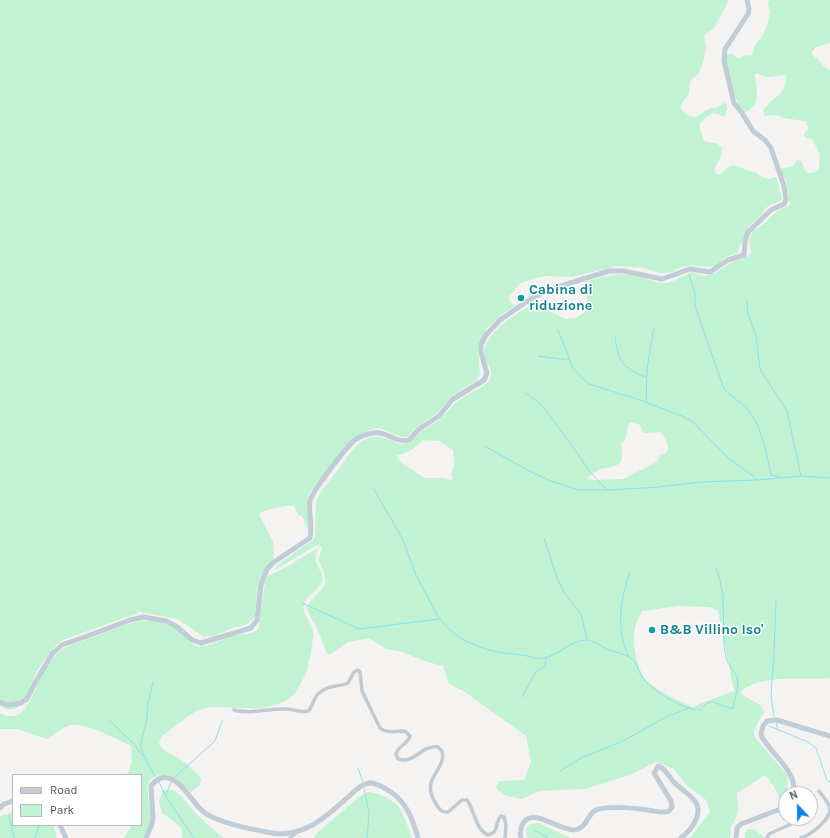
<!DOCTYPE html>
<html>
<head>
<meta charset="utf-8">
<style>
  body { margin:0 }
  #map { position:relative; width:830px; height:838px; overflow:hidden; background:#f5f2f2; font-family:Karla,sans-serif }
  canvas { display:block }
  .legend { position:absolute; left:12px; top:774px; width:130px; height:52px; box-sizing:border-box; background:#fff; border:1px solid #b6bcc0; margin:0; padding:5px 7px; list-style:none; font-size:12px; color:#495761 }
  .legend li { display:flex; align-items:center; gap:8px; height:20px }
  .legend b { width:20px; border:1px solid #b6bcc0 }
  .north { position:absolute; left:778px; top:786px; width:40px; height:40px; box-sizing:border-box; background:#fff; border:1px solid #b6bcc0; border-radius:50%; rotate:338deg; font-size:11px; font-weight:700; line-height:16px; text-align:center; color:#495761 }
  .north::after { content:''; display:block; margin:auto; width:14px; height:18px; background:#127def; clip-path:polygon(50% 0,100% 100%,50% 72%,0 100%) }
</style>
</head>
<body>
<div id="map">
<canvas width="830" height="838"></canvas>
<ul class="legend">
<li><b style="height:5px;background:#c0ccd6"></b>Road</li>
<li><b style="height:11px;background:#c1f2d1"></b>Park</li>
</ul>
<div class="north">N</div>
</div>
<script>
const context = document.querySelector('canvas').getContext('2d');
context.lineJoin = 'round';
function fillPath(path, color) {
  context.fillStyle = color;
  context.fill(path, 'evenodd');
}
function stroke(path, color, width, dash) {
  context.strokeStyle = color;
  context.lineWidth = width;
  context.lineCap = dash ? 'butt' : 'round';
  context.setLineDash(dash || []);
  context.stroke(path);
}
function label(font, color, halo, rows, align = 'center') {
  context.font = font + ' Karla,sans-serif';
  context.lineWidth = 3;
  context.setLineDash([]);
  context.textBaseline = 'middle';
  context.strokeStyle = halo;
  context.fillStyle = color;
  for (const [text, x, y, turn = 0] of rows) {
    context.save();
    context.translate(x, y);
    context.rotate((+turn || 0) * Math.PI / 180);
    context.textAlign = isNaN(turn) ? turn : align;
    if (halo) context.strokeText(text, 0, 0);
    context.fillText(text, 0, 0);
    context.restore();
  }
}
fillPath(new Path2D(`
  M0,0H729L714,28L705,34C704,39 705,42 706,47C706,54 701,68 699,74C685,81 692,87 688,96C686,98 683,100 682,103C678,112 688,116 695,117C702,114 709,106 717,108L724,103L727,104V109L724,117C721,116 719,114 717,114C710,111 703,120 699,125L704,141L718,144L722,148L721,157L714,169L716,174H721C731,163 733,164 746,170C748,171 752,171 755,172C762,176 765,182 774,177L777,178L782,200L772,204L766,208L761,215L748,227L737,253L726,257L716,266L704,267L691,265L678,268L672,272L666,273H660L644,268L617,266L572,277L547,276L535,278L519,284L508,298L515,306L502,314L486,329V335L479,344L478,351L480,375L476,381L453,395L437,413L416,427L407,437H402L379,428L372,429L354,437L309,494C305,506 310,517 308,530L302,515L299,516L294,506C285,505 266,509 259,514L273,542L274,552L273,562L263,573L258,585L255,616L248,624L230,629L213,636L203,637L191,628L177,619L140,612L63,640C49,650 38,668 31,684C28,692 26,700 19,706C13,712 7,710 0,706Z
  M769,0H830V43L816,47L811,53L825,67L830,70V678C804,680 761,674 741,691L743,695L760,705L764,712L755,728L754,736L788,776L786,801L781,804C778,792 773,784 765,775L737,793L738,809L737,815L731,827L730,838H690L710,812L706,800L686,785L674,769L656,762L629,775L585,789L539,791L522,799L507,796L498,790L496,787L500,781L524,780L531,762L526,736L465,692L449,684L443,666L424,661L403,652L386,649L369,638L348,642L329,655L326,652L316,625L311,618L306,607C324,583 333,591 318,559L322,549L321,546L317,545L273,571L280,563L313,540L315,536L316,501L321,492L355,447C369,434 377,435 393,441C397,443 401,445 405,444C412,442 417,435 422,431C428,426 437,423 442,417C448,412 453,405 459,400C468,393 480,390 488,382C498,370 484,364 484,354C484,332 518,313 534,303L566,319L576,318L588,310L585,282C602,277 618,272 636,276C646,278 654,283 663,283C674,283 682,276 692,272C709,282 719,269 733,262C739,259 746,258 751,254L750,244L749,240L753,231L765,223L777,211L790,205L786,181L780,169L793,166L797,160C805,160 801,169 808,173L816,172L819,168L820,154L812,139L806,138L804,136V133L809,129L805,121L783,118L778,115L767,116H764L763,110C772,98 789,92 786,75L766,77L758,74H755C756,89 762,106 745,112C733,103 728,69 725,55L733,54C738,61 741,57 746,55C748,55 750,56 752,55L755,45L761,38L767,26L770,12L768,5ZM632,422L640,425L644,433L661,432C665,438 670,445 667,452L660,455L657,462L623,479L593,480L587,479L589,476C593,474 595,472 599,470C601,468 606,468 608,468C625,464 622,459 621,444C628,439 626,431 629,423ZM422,440L439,441L453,450L454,466L451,474L453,479L450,480L443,478H424L411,469L404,465L397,458V455C407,454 416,448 422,440ZM678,606L710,607L718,611L734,691L692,707C679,701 659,692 648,682C637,671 632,644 635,628C636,623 640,616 642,611Z
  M316,549L318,550C311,560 322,570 323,579C320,592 307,593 304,605C301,614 311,621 313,630C314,637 310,659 308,666C307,672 304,677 301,683C299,686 297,690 295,693C282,708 259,709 241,708C227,708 213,704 199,710C190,713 171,730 162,736L159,742C162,752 170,752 178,758C186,763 196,771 201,779L199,786L191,792C181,783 175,774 160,775C137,777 154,810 150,824C148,829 145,834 143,838H124L132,825H141V775H126C133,766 133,755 130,745C116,739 85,722 71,725C65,726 53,735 47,739L17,729H0V713C24,725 30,700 38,683C42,674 49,662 56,655C64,646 74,644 85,640C108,633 130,619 155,621C160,622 170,624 175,627C184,633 191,649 204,646C214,645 223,638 233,636C242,633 250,636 258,630L265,583L268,576L290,565Z
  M163,790H173L183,798L197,815L223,838H182V829L171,819L162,813L159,802Z
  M368,792C378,793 389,797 397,805C402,810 410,831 412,838H314L317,833L359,797Z
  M13,812V825H52L54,827L57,838H0V816Z
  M539,823L570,838H527L526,829L530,824Z
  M748,829H754L765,838H745L744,834Z`), '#c1f2d1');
stroke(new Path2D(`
  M689,275L695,293V306L724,389C730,396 739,401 746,407C762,425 766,452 771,475L780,477
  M747,301L748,314L756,336L760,369L787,411L801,476
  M558,330L573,368L581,377L589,384L640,400L682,416L693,422L727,457L757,479
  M615,337C618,362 623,368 646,377
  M538,356L561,359H569
  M525,393L541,404L578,454L590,472L607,490
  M646,402L647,368L654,328
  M486,447L529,471L551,481L579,490H608L659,487L700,482L757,480L801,476L830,478
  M374,489L403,540L415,573L436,613C450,637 477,649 504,653C510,654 516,654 522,655C529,656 536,659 543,658C558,656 573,639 587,640C595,641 602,647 609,650C615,652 621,653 627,656C638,661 637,669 642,677C651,690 686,712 702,710
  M544,538L557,578L565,594L581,614L587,639
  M302,603L359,629L439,619
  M628,656C616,627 620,601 630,572
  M153,682L148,703L147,719L141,741V748L145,758L155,776
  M522,697L535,673L545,666L546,658
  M703,707L708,702H713L733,709L738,685L737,677L727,661L724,647L723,597L720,580L716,568
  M774,717L771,695L774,652L776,601
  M109,720L132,742L143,756
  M776,723L778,730
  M769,726L808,742L816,748L827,780L830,782
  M358,768L363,782
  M560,771L581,758L621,742L666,717L689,708
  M176,776L215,741L222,721
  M159,782L165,795L194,838
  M364,789L369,812L367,838
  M166,794L172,781
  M9,815L14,838
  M534,830L548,838
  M35,838L39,825`), '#8ce1f1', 1);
stroke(new Path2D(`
  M234,710C251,715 269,708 286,709C293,709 300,713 308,711C313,707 313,699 318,694C328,684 337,688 348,683L354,672L358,670L360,672L362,691L380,728C387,734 397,731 405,731L410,736C408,744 398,746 396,754L398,759C413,765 423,744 438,747L442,751C447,771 419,777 436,804C439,809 442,813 448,812L462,800H467C475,811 475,829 488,835C500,832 494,823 501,816L504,817L506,825L505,838
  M290,838L296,833
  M767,838L769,834L791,824
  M801,838C810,835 829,821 830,810C830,803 822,796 819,791`), '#c0cad2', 3.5);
stroke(new Path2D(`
  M0,702L8,705L16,704L21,703L27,699L36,681L52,654L62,645L93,634L130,620L144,617L166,621L176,626L192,640L201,643L251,628L257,620L261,585L267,569L274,562L310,538C313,526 308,511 310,501C313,490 347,446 356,439C361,436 367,434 373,433C386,430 396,444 409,440L419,429L439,416L453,399L484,380L487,373L481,353V345L486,335L500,320L532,298L554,288L609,271H624L662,279L690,269L710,272L728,260L744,255L745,241L748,232L771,210L784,204L786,200L784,186L771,148L765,140L753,131L742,113L734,103L724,61L725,49L748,14L749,9L747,0
  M794,794C797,771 772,755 762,737L761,734L763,726L767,721L777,720L830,736
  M0,808L4,804L13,801
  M60,825L66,838
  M146,838L152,824L153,818L151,786C156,779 163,775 171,779C183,783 194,805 205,813C219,823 255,830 272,833C304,838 327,816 348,797C355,791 362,783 371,783C378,783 385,789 391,792C407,803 413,820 418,838
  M521,838C520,833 520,828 523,823C533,807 560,831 574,830C588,829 587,811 599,809C611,806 636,808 648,810C656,811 662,814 669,811L672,807L671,801L654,773L658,766C666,768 669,778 675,783C681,789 689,794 694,800C705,813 691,830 681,838
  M736,838L737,828L741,824L786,807`), '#c0ccd6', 5);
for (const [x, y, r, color] of [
  [521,298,4,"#0f9aa8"],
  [652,630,4,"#0f9aa8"]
]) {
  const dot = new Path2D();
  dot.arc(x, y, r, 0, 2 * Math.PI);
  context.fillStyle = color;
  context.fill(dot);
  stroke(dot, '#fff', 1.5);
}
label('bold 14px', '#0d838f', '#fff', [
  ["Cabina di",529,290],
  ["riduzione",529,306],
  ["B&B Villino Iso'",660,630]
], 'left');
</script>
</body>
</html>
